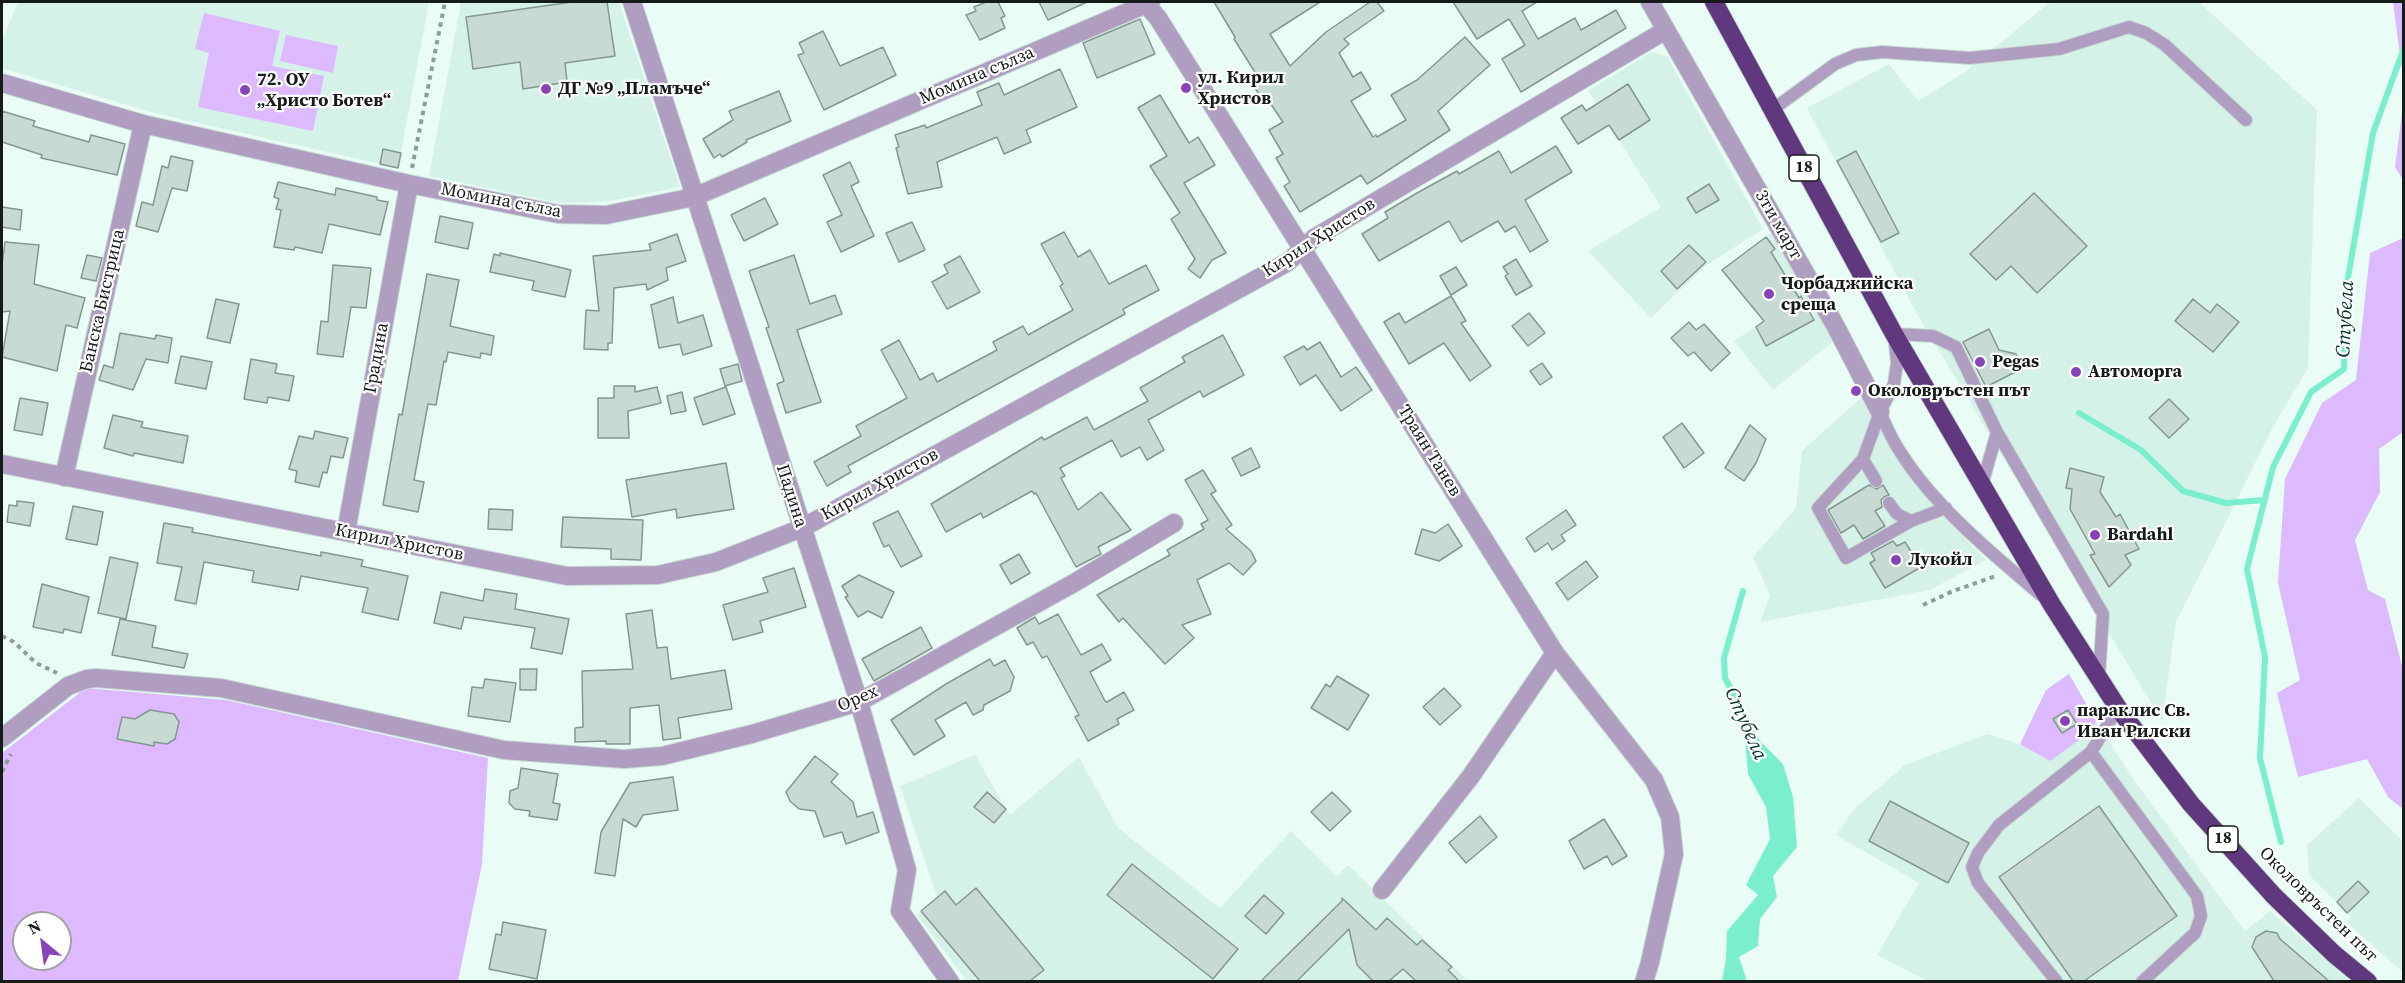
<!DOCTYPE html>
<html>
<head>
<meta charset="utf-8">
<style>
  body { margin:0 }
  #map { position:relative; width:2405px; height:983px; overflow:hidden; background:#e9fdf6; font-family:"Source Serif 4",serif }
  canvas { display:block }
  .frame { position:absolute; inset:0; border:3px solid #141b18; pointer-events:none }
  .north { position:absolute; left:12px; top:911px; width:60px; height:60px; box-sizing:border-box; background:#fff; border:2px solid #a1a4a3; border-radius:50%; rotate:331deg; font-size:16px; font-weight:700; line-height:24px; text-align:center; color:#141b18 }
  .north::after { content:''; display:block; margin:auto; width:21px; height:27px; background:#8744b9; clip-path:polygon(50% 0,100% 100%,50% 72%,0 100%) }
</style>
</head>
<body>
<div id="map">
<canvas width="2405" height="983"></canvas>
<div class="frame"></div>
<div class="north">N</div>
</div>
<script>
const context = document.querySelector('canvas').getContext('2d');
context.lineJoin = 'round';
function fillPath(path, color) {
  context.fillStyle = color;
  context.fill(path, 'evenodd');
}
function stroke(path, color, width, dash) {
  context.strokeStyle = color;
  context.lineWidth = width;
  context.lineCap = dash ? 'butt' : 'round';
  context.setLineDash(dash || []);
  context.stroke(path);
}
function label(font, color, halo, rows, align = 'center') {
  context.font = font + ' "Source Serif 4",serif';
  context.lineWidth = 4.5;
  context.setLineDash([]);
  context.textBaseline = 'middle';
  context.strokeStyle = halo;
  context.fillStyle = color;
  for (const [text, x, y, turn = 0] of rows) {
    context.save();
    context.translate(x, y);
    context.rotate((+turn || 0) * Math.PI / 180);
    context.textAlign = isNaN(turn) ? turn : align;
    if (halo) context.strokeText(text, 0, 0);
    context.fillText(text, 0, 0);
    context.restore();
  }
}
fillPath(new Path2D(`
  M18,2H429L398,168L154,113L2,68V41Z
  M461,2H619L680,187L605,202L560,203L429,176Z
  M2050,2H2199L2317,110L2308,368L2274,425L2176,622L2162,721L1917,314L1807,108L1889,64L1918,101L1965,72Z
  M1651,52L1667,56L1763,229L1704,267L1651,318L1588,251L1661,207L1588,91Z
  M1773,232L1834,341L1773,390L1734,341L1764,321L1721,270Z
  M1864,395L1893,452L1950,524L1986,560L1930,590L1760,622L1770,595L1753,557L1796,508L1802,451Z
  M2096,721L2134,780L2245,931L2270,911L2350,981H1928L1877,955L1919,883L1836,835L1856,807L1905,765L1987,734L2020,744L2050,760L2092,731Z
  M975,755L1010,815L1079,757L1118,828L1220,908L1291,831L1337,876L1348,865L1468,981H967L917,915L937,897L900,786Z
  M2359,798L2403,841V972L2346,922L2351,917L2309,875L2307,845Z`), '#d5f2e8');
fillPath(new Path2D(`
  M2393,2H2403V79Z
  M204,13L280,31L272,66L324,76L313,131L198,107L209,53L195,49Z
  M286,35L338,46L333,73L280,61Z
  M2403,105L2404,180H2403L2395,167Z
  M2403,238V432L2379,449L2380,492L2355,540L2368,590L2385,599L2403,670V809L2388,797L2367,759L2298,777L2277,693L2300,680L2278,583L2285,479L2322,403L2356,380L2370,253Z
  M2069,674L2096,721L2092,731L2050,761L2020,744L2046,690Z
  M86,688L226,700L488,758L482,864L458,981L2,982V753ZM24,923H60V959H24Z`), '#ddb9ff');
fillPath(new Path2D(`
  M1742,706L1760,741L1783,764L1793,797L1797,847L1773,876L1777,897L1760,919L1758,946L1739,957L1747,981H1722L1726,959L1727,931L1758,895L1746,885L1770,839L1766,807L1748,774Z`), '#7beecd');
stroke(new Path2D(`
  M2079,413L2141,450L2183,491L2226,503L2265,500
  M1743,591L1724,658L1725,678L1743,712
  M2281,842L2260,758L2265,657L2247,569L2273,467L2311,392L2344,369L2346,289L2373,133L2404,48`), '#7beecd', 6);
const building = new Path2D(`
  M572,2H607L615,56L565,63L567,82L523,89L520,62L473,69L466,17Z
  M986,2H998L1005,16L1001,18L1005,28L980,40L966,15L976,11L974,7Z
  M1039,2H1087L1048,20Z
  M1214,2H1320L1270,34L1290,66L1326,32L1370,2H1377L1384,11L1344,39L1349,44L1339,53L1353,77L1361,72L1371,89L1351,101L1373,137L1376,135L1377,137L1406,120L1391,95L1417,80L1465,37L1490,65L1438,111L1450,130L1367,184L1361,175L1300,212L1284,186L1290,182L1276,158L1283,154L1269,130L1283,122L1266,97L1262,99L1251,82L1258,77L1234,39L1235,37Z
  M1453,2H1537L1522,11L1538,39L1575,18L1581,30L1616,10L1626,28L1521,92L1502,59L1525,45L1509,19L1477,39Z
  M1140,19L1155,54L1097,78L1083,43Z
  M823,31L840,66L883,47L896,75L824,110L798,55L804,53L799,43Z
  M1060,69L1077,107L1026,130L1031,142L1004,154L997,137L937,162L942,187L908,194L896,148L899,147L895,135L925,125L926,128L982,105L977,92L999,83L1004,95Z
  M1628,84L1650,120L1619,140L1609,125L1578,144L1561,118L1582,105L1586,111Z
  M779,91L791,121L746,140L747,142L722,157L720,154L714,158L703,139L733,120L729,111Z
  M1160,95L1189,143L1198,137L1215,165L1184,183L1226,253L1212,260L1200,278L1188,269L1195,259L1171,219L1180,213L1150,166L1167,156L1138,108Z
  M2,111L35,121L33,126L89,142L91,135L125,144L117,175L41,158L42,155L2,142Z
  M1556,146L1572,172L1525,200L1548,241L1530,252L1515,226L1505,232L1498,221L1461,242L1449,221L1379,261L1362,234L1388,218L1385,212L1417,193L1457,171L1459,174L1499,151L1511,173Z
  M383,149L401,153L398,168L380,164Z
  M1856,151L1899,233L1881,242L1837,161Z
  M171,156L193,161L187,191L172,188L158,232L136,226L142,202L153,205L162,166L168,168Z
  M850,162L859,182L851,186L874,236L841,252L827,222L842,215L823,175Z
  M278,182L335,195L336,188L377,197V200L388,202L380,235L329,224L322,253L295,247L294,250L274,247L281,210L276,209L279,199L274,197Z
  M1709,184L1719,200L1696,213L1687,198Z
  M2034,193L2087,246L2037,293L2011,266L1996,280L1970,254Z
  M765,198L778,224L744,241L731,215Z
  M2,207L22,210L20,230L2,227Z
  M440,216L473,223L468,249L435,242Z
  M912,222L925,250L899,262L886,233Z
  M1064,232L1078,257L1090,250L1109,284L1146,265L1159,290L1123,309L1125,314L848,466L851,472L827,486L814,462L861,436L856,426L907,398L881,350L899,340L920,380L933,373L937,382L997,350L993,342L1023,326L1028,335L1073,310L1060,286L1063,284L1041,244Z
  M677,234L686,261L666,268L668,280L647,290L646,284L614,288L612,343H608V350L584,349L586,310L599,311L593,256L651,250L649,244Z
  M1766,237L1775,249L1771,252L1799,298L1801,296L1814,320L1766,346L1756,327L1764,321L1722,270Z
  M5,242L39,245L34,284L85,298L77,328L66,325L57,371L2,357L10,311L2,312V265Z
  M1689,245L1706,262L1677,289L1661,271Z
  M500,253L571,270L565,297L532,290L534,281L490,272L494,254L500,256Z
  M87,255L102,258L96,281L81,278Z
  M794,255L810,304L835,295L842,314L797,330L821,402L786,413L777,384L784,381L766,328L769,327L749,271Z
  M960,256L980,292L947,309L932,282L948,273L944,265Z
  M1516,259L1532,286L1516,295L1505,276L1508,274L1503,267Z
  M333,265L371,268L366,308L351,307L343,357L317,354L321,321L328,322Z
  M1456,267L1467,285L1451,295L1440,276Z
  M427,274L459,280L450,326L494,336L491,355L481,353L480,358L448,352L446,362L444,361L436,405L428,404L414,480L424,482L418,512L383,505L399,414L402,415Z
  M1451,296L1466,321L1461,323L1491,366L1470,381L1444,343L1409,364L1384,322L1399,313L1405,323Z
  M673,297L678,323L703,315L712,346L683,355L680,344L659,348L651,305Z
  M216,299L239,304L230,343L207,338Z
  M2193,299L2210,313L2217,304L2239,322L2213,352L2175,321Z
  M1529,313L1545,333L1528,346L1512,326Z
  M1689,322L1696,330L1704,324L1730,353L1711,371L1694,352L1688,356L1671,338Z
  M1989,329L1999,350L2016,354L2023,368L1986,387L1963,342Z
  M120,333L155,339L156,335L172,338L168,363L146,359L133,390L99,380L104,365L113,368Z
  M1223,335L1244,375L1203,397L1200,391L1148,420L1164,450L1147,460L1140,447L1121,457L1112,440L1060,468L1065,476L1061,478L1078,510L1101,492L1131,530L1098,547L1101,554L1076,567L1036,493L1034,494L1032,491L983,518L981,513L946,532L931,504L1042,437L1044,440L1087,417L1094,430L1148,401L1140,388L1185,362L1182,357Z
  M1320,342L1341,377L1356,367L1372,390L1341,411L1316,375L1300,385L1284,357L1304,346L1307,350Z
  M181,356L212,362L206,389L175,383Z
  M251,359L277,364L275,373L294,376L289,401L268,397L267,403L244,399Z
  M1542,363L1552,377L1540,385L1530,371Z
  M738,364L742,381L725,386L720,369Z
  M614,386H635V392L657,387L661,403L628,411L629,438H598V398H614Z
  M726,387L735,414L703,425L694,398Z
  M682,392L686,411L671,414L667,396Z
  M20,398L48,403L42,435L14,430Z
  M2169,399L2189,419L2169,438L2149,418Z
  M113,415L143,422L141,427L188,436L183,463L134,453L133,456L104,448Z
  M1682,423L1704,453L1684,468L1663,437Z
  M1750,425L1766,439L1756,463L1744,481L1725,468Z
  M315,431L348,438L343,458L331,456L327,473L323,472L319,487L295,482L297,471L289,469L299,436L313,439Z
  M1251,448L1260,467L1241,476L1232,458Z
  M726,463L734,509L677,518L676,509L632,517L626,480Z
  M2070,468L2104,477L2100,492L2116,517L2120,514L2139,549L2125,555L2131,565L2109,587L2090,555L2095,554L2070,509L2072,489L2066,488Z
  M1203,470L1216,491L1211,494L1232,525L1226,529L1251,551L1256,561L1243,575L1229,563L1197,580L1211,614L1182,625L1194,638L1165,664L1123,618L1119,622L1097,595L1170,555L1167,550L1204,529L1201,524L1208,520L1185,480Z
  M1869,485L1877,489L1883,485L1889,495L1884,497L1881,500L1882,507L1875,511L1885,526L1863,539L1854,525L1841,533L1828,510Z
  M17,501L34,503L30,526L7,522L9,505L17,506Z
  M73,506L103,512L97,545L66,539Z
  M489,509L513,510L512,530L488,529Z
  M1566,510L1576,525L1561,535L1565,541L1552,550L1548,543L1535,552L1526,538Z
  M898,511L922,556L901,567L889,545L884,547L873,523Z
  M563,517L643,520L641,560L611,559V549L561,547Z
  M164,523L193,528L192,532L321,556V552L363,560L361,566L408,576L398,620L362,612L368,588L301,576L298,590L252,582L254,571L204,562L196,604L175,600L182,567L157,563Z
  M1448,524L1462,546L1439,561L1415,554L1422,529L1435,533Z
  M1893,541L1897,546L1905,542L1921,567L1885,588L1870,563L1875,560L1871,553Z
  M1019,554L1030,573L1011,584L1000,565Z
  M110,557L138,563L126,619L98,613Z
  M1586,561L1598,577L1568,600L1556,583Z
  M794,568L806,607L760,621L763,632L733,640L723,605L768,592L763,578Z
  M859,575L894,592L882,618L868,611L858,617L845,597L848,596L842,586Z
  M42,584L89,597L81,633L64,629L63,633L33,627Z
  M485,589L517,594L515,609L569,619L562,654L531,648L535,628L464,617L461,629L434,623L441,592L483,601Z
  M652,610L657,648L667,647L671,679L725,670L732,709L678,718L681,738L663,740L659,705L630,708V744H606V741L575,742V728L583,727L582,671L633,669L626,614Z
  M1058,614L1081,655L1102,644L1111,660L1090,672L1105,701L1107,702L1124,692L1134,710L1117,719L1119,724L1088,741L1075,717L1079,715L1047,656L1042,658L1033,642L1027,645L1017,628L1035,617L1039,624Z
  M120,619L156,626L152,647L188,654L184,668L112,655Z
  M921,627L932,648L874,681L862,659Z
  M990,659L994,666L1005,660L1014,677L1010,691L984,705L983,710L973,715L966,702L935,720L945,736L914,755L891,720L946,684Z
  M520,669H537L536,690H520Z
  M1337,676L1369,695L1348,730L1311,708L1326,684L1330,687Z
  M485,679L516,683L510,722L468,716L472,687L483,688Z
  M1444,688L1461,706L1440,725L1423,707Z
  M150,710L174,714L179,722L175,739L167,744L154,742V746L117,739L122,717L135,719Z
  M2068,710L2077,724L2062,733L2053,719Z
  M815,756L838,774L831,782L853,802L857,817L873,812L879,832L846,844L842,832L824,837L815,811L799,809L790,801L786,792Z
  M521,768L558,774L553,803L560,804L557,820L529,816L530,811L515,809L509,803L510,791L518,788Z
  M673,777L678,810L643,815L636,827L623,819L615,876L595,873L601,832L630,783Z
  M987,792L1006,809L994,823L974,807Z
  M1332,792L1351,811L1330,831L1311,812Z
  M1890,801L1969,843L1948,883L1869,841Z
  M2099,806L2177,916L2084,981H2073L1999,877Z
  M1480,816L1497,837L1466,863L1449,843Z
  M1604,819L1627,856L1612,865L1607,856L1584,869L1569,841Z
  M1132,864L1238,949L1213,979L1107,895Z
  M2358,881L2369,892L2347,913L2337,902Z
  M976,888L1044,970L1030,981H980L921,911L945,891L956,905Z
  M1264,895L1284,913L1266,934L1245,916Z
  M1342,898L1376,930L1387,918L1417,945L1422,940L1452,967L1448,970L1459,981H1416L1403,969L1389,981H1373L1357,965L1349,929L1297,981H1261L1342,901Z
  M503,922L546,930L537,979L489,969L496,934L501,935Z
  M2266,931L2277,933L2280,939L2329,981H2274L2252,947L2256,937Z`);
fillPath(building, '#c7dbd4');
stroke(building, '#859791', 1.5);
const lane = new Path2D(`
  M1772,110L1835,64L1856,55L1882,52L1970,58L2059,49L2129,27L2146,33L2165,45L2246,120
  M1880,412C1886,426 1892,440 1901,453C1935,507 1994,555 2042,596
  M1997,432L2103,614L2099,678
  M1863,459L1818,508L1846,558L1911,521
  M1876,481L1863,459L1880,412L1894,384L1897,363L1894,334L1933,336L1956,347L1997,432L1982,485
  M1889,503L1897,514L1911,521L1946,508
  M2091,752L2197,896L2201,916L2195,933L2142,982
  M2057,982L1978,883L1972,867L1978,853L1999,825L2091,752L2118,708`);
const street = new Path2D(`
  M632,2L859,702L907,870L900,911L950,982
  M1144,2L1158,18L1555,653L1654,780L1670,817L1674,854L1650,962L1644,982
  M1650,2L1835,325L1880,412
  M2,83L143,124L409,184L558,214L606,215L694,197L1151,2
  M2,464L567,576L658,575L716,562L802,528L1288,262L1314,238L1666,30
  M64,477L143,124
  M346,532L409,184
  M2,738L68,686L87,679L96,678L221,688L504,750L624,759L662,756L752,734L859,702L1074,583L1174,523
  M1382,890L1471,776L1555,653`);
const highway = new Path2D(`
  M1714,2L1894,334L2052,605L2118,708L2191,804L2274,896L2334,954L2368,982`);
stroke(lane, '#c7d9d2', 14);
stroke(street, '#c7d9d2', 20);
stroke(highway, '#c7d9d2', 20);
stroke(new Path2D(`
  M412,168L445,2
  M1923,605L1953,591L1996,576
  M2,636L14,642L36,663L57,673
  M2,772L11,754`), '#8e9d98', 4, [4.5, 4.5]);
stroke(lane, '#af9ec0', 12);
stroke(street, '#af9ec0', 18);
stroke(highway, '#5f387d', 18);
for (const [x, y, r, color] of [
  [1186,88,6,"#8744b9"],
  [546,89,6,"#8744b9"],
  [245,90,6,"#8744b9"],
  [1769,294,6,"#8744b9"],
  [1980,362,6,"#8744b9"],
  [2076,372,6,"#8744b9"],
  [1856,391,6,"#8744b9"],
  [2095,535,6,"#8744b9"],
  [1896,560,6,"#8744b9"],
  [2065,721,6,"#8744b9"]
]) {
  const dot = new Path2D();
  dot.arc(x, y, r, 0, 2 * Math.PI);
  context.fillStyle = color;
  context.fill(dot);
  stroke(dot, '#fff', 2);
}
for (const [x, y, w] of [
  [1804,168,30],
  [2223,839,30]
]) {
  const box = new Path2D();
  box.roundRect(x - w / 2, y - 13, w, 26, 4.5);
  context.fillStyle = '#fff';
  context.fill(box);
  stroke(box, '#141b18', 1.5);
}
label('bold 16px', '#141b18', null, [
  ["18",1804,168],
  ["18",2223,839]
]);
label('18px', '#141b18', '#fff', [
  ["Момина сълза",977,76,-23],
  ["Момина сълза",501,201,11],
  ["3ти март",1778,225,60],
  ["Кирил Христов",1319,238,-33],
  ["Банска Бистрица",103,301,-77],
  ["Градина",377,358,-80],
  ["Траян Танев",1429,451,58],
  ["Кирил Христов",880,485,-29],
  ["Падина",791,496,72],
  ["Кирил Христов",399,543,11],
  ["Орех",858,699,-23],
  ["Околовръстен път",2318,905,44]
]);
label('bold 18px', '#141b18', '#fff', [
  ["ул. Кирил",1198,78],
  ["Христов",1198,99],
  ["72. ОУ",257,80],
  ["„Христо Ботев“",257,101],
  ["ДГ №9 „Пламъче“",558,89],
  ["Чорбаджийска",1781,284],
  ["среща",1781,305],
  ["Pegas",1992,362],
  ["Автоморга",2088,372],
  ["Околовръстен път",1868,391],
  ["Bardahl",2107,535],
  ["Лукойл",1908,560],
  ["параклис Св.",2077,711],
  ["Иван Рилски",2077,732]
], 'left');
label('italic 20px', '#003629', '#fff', [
  ["Стубела",2346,319,-87],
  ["Стубела",1745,724,66]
]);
</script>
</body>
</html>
